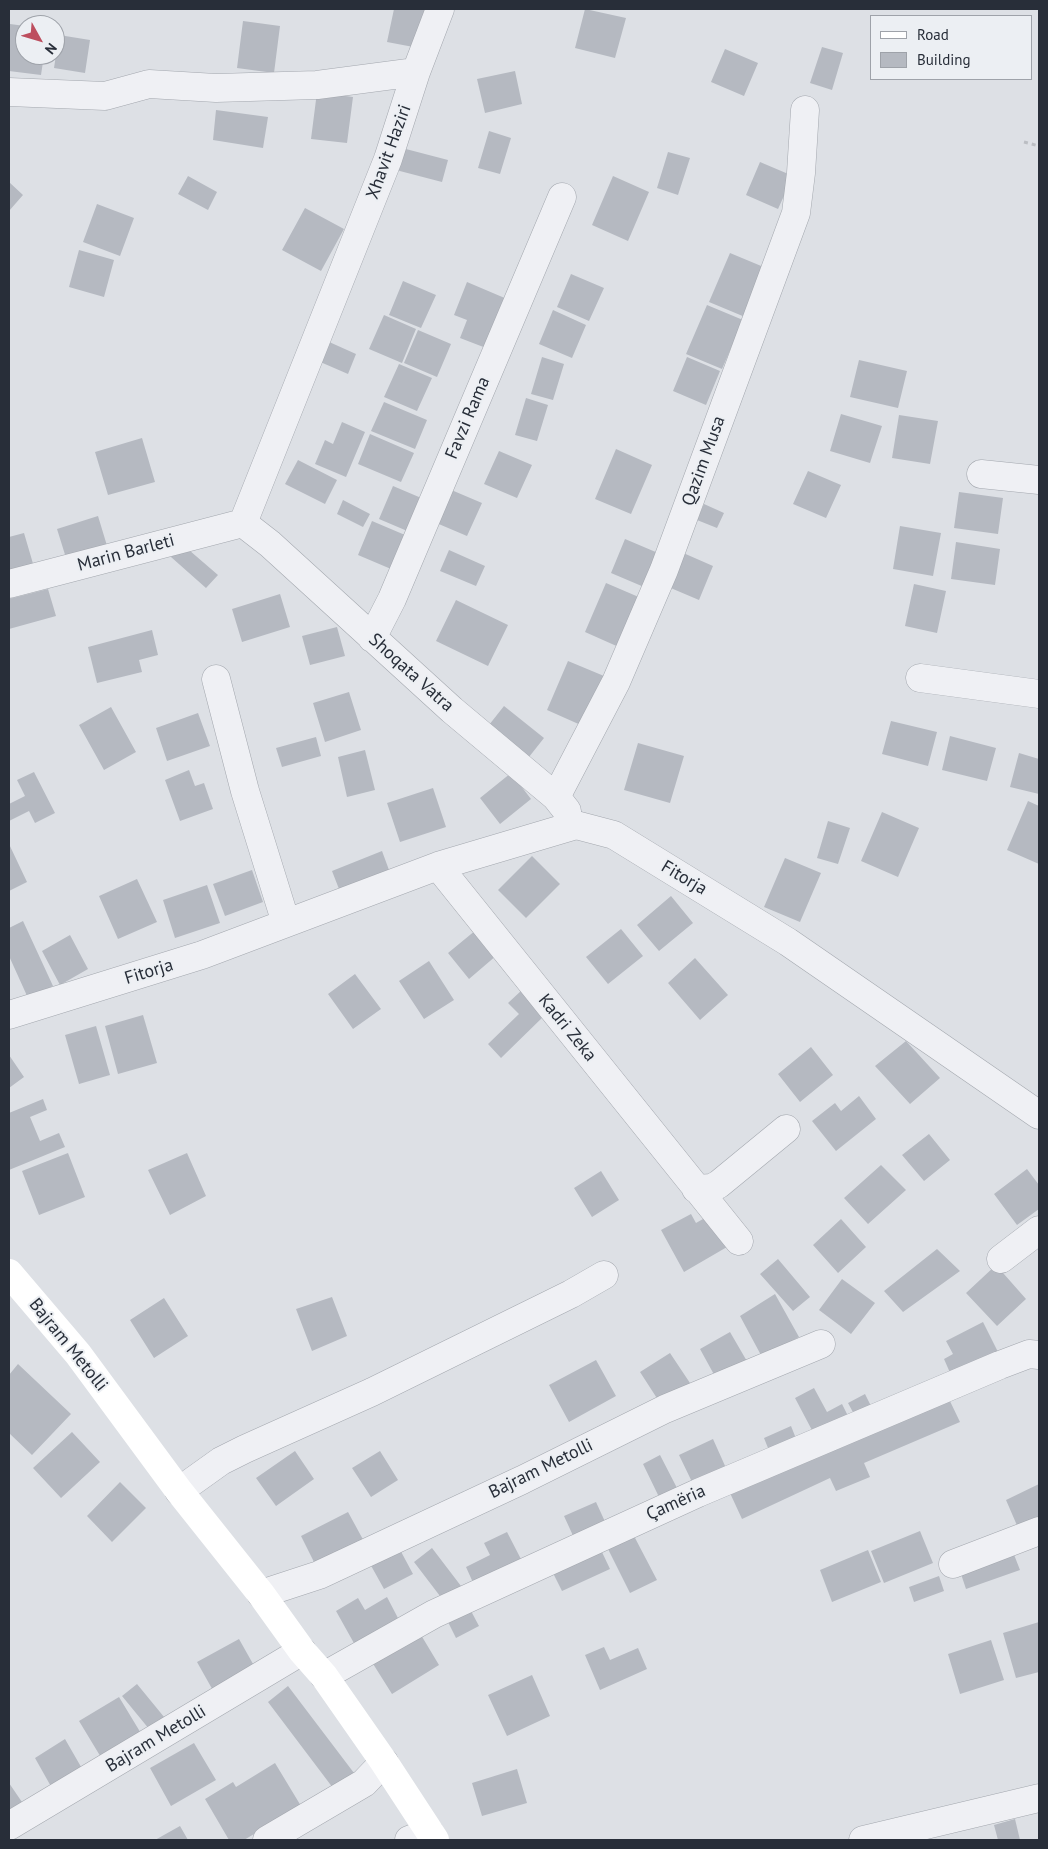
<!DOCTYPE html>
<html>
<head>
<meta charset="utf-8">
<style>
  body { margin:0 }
  #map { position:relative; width:1048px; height:1849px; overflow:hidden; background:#dde0e5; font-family:"PT Sans",sans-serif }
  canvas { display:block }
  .frame { position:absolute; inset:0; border:10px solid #282e39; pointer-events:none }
  .legend { position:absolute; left:870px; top:15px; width:162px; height:65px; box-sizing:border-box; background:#eceff3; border:1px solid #9ea2a9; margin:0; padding:6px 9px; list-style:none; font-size:15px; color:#282e39 }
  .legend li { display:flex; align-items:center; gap:10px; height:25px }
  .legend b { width:25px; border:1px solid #9ea2a9 }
  .north { position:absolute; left:15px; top:15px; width:50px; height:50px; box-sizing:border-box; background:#eceff3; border:1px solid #9ea2a9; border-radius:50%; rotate:129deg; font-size:14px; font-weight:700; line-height:20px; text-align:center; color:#282e39 }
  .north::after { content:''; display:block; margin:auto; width:18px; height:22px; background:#bd4e5e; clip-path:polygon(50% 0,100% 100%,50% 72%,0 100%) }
</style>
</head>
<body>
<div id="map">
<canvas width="1048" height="1849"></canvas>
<div class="frame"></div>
<ul class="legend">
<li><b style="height:6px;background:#fff"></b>Road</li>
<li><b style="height:14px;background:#b5b9c1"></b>Building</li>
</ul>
<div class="north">N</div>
</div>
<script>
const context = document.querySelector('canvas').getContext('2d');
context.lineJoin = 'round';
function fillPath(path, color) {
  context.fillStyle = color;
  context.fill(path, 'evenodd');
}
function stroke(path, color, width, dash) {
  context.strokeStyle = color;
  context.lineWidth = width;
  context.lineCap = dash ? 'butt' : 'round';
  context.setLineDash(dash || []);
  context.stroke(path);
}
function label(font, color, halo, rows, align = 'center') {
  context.font = font + ' "PT Sans",sans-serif';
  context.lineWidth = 4;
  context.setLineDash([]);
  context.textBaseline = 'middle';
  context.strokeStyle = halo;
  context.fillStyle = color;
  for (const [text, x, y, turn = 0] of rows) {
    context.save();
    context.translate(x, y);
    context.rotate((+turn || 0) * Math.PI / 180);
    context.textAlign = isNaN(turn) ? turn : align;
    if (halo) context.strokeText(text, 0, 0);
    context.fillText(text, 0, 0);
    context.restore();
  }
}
fillPath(new Path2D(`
  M394,9H433L424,49L387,42Z
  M585,9L626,18L615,58L575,48Z
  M243,21L280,26L274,73L237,68Z
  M10,24L25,26V55H44L41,75L9,71Z
  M59,35L90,40L85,73L54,68Z
  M822,47L843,53L832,90L810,83Z
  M725,49L758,63L744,96L711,82Z
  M515,71L522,104L485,113L477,79Z
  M317,92L353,97L347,143L311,139Z
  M216,110L268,117L263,148L213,140Z
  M489,131L511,138L500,174L478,168Z
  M402,148L448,160L442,182L396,170Z
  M668,152L690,158L678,195L657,188Z
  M760,162L793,176L778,209L746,195Z
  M188,176L217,192L208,210L178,194Z
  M613,176L649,192L628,241L592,225Z
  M9,182L23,195L9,211Z
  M97,204L134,218L120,256L83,242Z
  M305,208L344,229L321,271L282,250Z
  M79,250L114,260L104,297L69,287Z
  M730,253L766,268L745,317L709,302Z
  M571,274L604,288L589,321L557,307Z
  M403,281L436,295L421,328L389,315Z
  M467,282L507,299L486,348L460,338L467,320L454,315Z
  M707,305L743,320L722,369L686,354Z
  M553,310L586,325L572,358L539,344Z
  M384,315L416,329L402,363L369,349Z
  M418,330L451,344L437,377L404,363Z
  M327,341L356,354L348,374L318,361Z
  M542,357L564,364L553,400L531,394Z
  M687,357L720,371L706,405L673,391Z
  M859,360L907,371L898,408L850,397Z
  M399,364L432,378L417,411L384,397Z
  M526,398L548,405L537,441L515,435Z
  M384,402L427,420L415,449L371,431Z
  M841,414L882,426L870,463L830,451Z
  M899,415L938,421L930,464L892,458Z
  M342,422L365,432L346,477L315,464L325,440L333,444Z
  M370,434L414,453L401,482L358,464Z
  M142,438L155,482L108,495L95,452Z
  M616,449L652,465L631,514L595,499Z
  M499,451L532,465L517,498L484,484Z
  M298,460L337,480L325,504L285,484Z
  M808,471L841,485L826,518L793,504Z
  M393,486L426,500L412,533L379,519Z
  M449,489L482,503L467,536L434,522Z
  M959,492L1003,498L998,534L954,528Z
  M343,500L370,514L363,527L337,514Z
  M704,504L724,513L717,528L697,520Z
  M98,516L108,549L67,561L57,529Z
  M372,521L405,535L391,569L358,555Z
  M900,526L941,533L933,576L893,569Z
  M24,533L34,567L9,575V537Z
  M625,539L658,553L644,587L611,573Z
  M956,542L1000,549L995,585L951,579Z
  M182,544L218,575L206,588L171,557Z
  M449,550L485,566L476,586L440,571Z
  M681,552L713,566L699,600L666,586Z
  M606,583L641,598L621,648L585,632Z
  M914,584L946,591L937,633L905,626Z
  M48,589L56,616L9,629V599Z
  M280,594L290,627L242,642L232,609Z
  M456,600L508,625L488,666L436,641Z
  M337,627L345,656L310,665L302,636Z
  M152,630L158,655L139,660L142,672L97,683L88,647Z
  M568,661L604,676L583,726L547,710Z
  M349,692L361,730L325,742L313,703Z
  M504,706L544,738L529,757L489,725Z
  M111,707L136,752L104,770L79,725Z
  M198,713L210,746L167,761L156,728Z
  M891,721L937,732L928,766L882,754Z
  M950,736L996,748L987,781L942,770Z
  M316,737L321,756L282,767L276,748Z
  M638,743L684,756L670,803L624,790Z
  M365,750L375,790L347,797L338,757Z
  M1019,753L1039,759V794L1010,787Z
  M189,770L195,786L204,783L213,809L180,821L165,780Z
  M34,772L55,813L35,823L29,811L9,821V804L25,796L17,780Z
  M511,773L531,799L500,824L480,798Z
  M433,788L446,827L400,842L387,803Z
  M1028,801L1039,806V864L1007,850Z
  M882,812L919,828L898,877L861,861Z
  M828,821L850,828L838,864L817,858Z
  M9,844L27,882L9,891Z
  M382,851L389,870L339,889L332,871Z
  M532,856L560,884L526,918L498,890Z
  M785,858L821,873L800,922L764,907Z
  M252,870L263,902L225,916L213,884Z
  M137,879L157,922L118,939L99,896Z
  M207,885L220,923L175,938L163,900Z
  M671,896L693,923L659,951L637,925Z
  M23,921L53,986L28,998L9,956V928Z
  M621,929L643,956L608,984L586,957Z
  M476,930L497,955L469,979L448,953Z
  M70,935L88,969L60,985L42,951Z
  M695,958L728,995L700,1020L668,983Z
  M429,961L454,1000L424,1019L399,981Z
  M355,974L381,1009L353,1029L328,994Z
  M522,990L545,1015L501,1058L488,1044L519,1014L508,1003Z
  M143,1015L157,1063L118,1074L105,1026Z
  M96,1026L110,1075L79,1084L65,1035Z
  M906,1041L940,1078L910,1104L875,1066Z
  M811,1047L833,1075L800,1102L778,1074Z
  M9,1055L24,1077L9,1088Z
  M859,1096L876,1119L836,1151L812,1121L835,1103L841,1111Z
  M43,1099L47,1110L30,1117L40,1141L59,1133L65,1147L9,1170V1113Z
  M929,1134L950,1160L924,1181L902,1155Z
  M68,1153L85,1197L39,1215L22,1171Z
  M187,1153L206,1196L170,1215L148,1170Z
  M881,1165L906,1190L868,1224L844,1198Z
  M1027,1169L1039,1185V1209L1017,1225L994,1194Z
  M601,1171L619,1200L592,1217L574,1188Z
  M691,1214L696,1223L710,1215L727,1247L684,1272L661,1230Z
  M841,1219L866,1247L838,1273L813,1245Z
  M937,1249L960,1271L903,1312L884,1291Z
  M778,1259L810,1297L793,1311L760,1274Z
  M996,1265L1026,1299L997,1326L966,1293Z
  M842,1279L875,1303L851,1334L819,1310Z
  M775,1294L799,1337L762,1357L740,1316Z
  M332,1297L347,1336L312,1351L296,1309Z
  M164,1298L188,1336L154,1358L130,1320Z
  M983,1322L998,1352L951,1375L944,1359L953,1354L946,1341Z
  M730,1332L748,1363L717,1380L700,1349Z
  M670,1353L692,1386L662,1406L640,1372Z
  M596,1360L616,1396L569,1422L549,1385Z
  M18,1364L71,1414L32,1455L9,1433V1375Z
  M814,1388L827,1412L842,1404L848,1416L814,1434L795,1398Z
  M865,1394L872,1408L855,1416L848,1403Z
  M948,1397L960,1422L864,1463L870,1477L836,1491L830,1478L742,1519L730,1493Z
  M791,1426L797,1441L770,1453L764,1438Z
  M72,1432L100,1462L61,1498L33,1468Z
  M713,1439L726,1468L693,1484L679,1455Z
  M295,1451L314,1479L276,1506L256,1478Z
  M380,1451L398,1480L371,1497L352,1468Z
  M660,1455L677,1488L659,1497L643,1464Z
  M120,1482L146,1508L112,1542L87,1516Z
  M1039,1484V1520L1019,1530L1006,1500Z
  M596,1502L607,1526L575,1540L564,1516Z
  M348,1512L366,1545L318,1570L301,1536Z
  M920,1531L933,1563L884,1583L871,1551Z
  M507,1532L523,1563L475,1587L466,1567L490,1555L484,1543Z
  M634,1536L657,1580L630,1593L608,1549Z
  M398,1546L413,1574L384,1589L369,1562Z
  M432,1548L461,1586L443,1600L414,1562Z
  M601,1550L610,1569L562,1591L553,1573Z
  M868,1550L881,1582L832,1602L820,1570Z
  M1013,1552L1020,1570L966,1589L960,1571Z
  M939,1576L944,1591L914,1602L909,1587Z
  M387,1597L399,1620L355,1645L336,1611L358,1598L365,1610Z
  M471,1611L479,1626L456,1638L448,1622Z
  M1039,1622V1672L1016,1678L1003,1633Z
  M418,1630L439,1665L392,1694L370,1659Z
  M239,1639L257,1671L215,1694L197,1662Z
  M991,1640L1004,1680L960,1694L948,1654Z
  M604,1647L610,1660L638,1648L647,1669L600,1690L585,1655Z
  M532,1675L550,1716L507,1736L488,1695Z
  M137,1684L169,1723L154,1735L122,1696Z
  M288,1686L354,1773L333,1788L268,1702Z
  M119,1697L142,1735L102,1759L79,1721Z
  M65,1739L84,1772L53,1790L35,1758Z
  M194,1743L216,1780L171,1806L150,1768Z
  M275,1763L301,1806L244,1840H229L205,1799L233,1782L236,1787Z
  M517,1769L527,1803L482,1816L472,1783Z
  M9,1783L24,1805L9,1815Z
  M1015,1819L1020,1840H998L994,1825Z
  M180,1826L188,1840H155Z`), '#b5b9c1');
const street = new Path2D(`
  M416,72L440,9
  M9,92L105,96L149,84L216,88L317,85L416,72L388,159L243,523
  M981,474L1039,480
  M243,523L270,544L452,710L556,797L567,811
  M9,584L243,523
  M372,638L392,599L562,197
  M920,678L1039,694
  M216,679L245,791L286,923
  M556,797L616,682L664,570L796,213L801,173L805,110
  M438,866L739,1241
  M9,1015L202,955L438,866L576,825L614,835L788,942L1039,1115
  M696,1189L712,1188L719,1184L786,1129
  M1001,1259L1039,1230
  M179,1491L221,1461L245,1449L372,1392L571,1294L604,1275
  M953,1564L1039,1531
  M261,1594L319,1575L522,1480L665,1409L821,1344
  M324,1676L434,1614L556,1558L698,1493L1000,1365L1029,1354L1039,1355
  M9,1826L302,1651
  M267,1840L364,1783L384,1762
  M409,1840L429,1832
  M863,1840L1039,1798`);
stroke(street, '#a3a7ae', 29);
stroke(new Path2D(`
  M1024,142L1039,146`), '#bbbec3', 3, [4, 4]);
stroke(street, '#eff0f4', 28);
stroke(new Path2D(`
  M9,1273L78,1354L179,1491L261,1594L302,1651L324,1676L384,1762L435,1840`), '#fff', 28);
label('18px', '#282e39', '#eceff3', [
  ["Xhavit Haziri",389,152,-70],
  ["Favzi Rama",468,418,-67],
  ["Qazim Musa",704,461,-70],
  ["Marin Barleti",126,553,-15],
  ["Shoqata Vatra",411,673,42],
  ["Fitorja",684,878,31],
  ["Fitorja",149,972,-17],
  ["Kadri Zeka",567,1028,51],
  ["Bajram Metolli",68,1345,51],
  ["Bajram Metolli",541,1469,-26],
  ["Çamëria",676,1503,-24],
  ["Bajram Metolli",156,1739,-31]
]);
</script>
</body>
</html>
